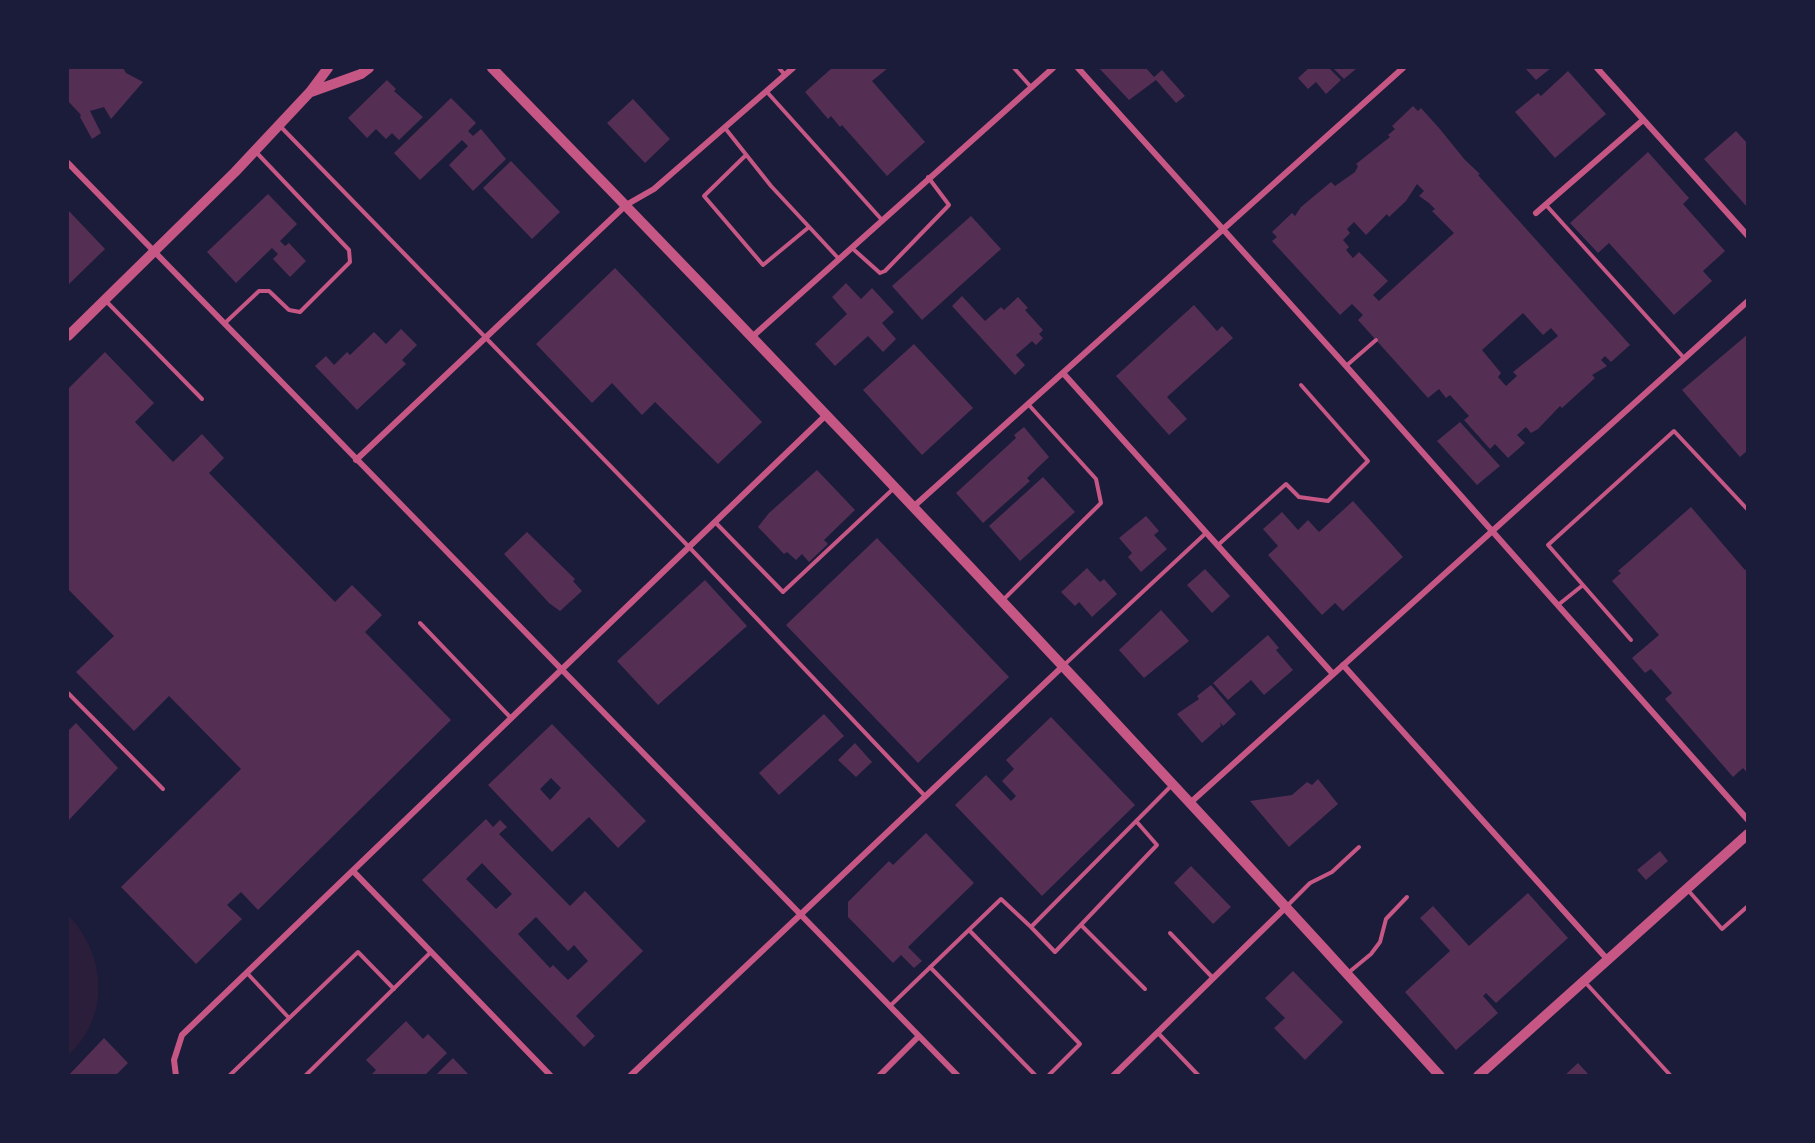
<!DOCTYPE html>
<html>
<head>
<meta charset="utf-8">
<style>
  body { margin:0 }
  #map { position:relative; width:1815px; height:1143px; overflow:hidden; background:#1b1b3a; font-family:Lato,sans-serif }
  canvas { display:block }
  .frame { position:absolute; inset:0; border:69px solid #1b1b3a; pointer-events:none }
</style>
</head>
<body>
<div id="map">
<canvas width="1815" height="1143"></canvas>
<div class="frame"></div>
</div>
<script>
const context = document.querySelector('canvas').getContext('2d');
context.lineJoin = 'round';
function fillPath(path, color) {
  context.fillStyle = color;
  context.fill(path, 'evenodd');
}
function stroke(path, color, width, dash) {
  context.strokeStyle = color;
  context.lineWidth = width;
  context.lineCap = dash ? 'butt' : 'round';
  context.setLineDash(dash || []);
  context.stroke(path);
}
fillPath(new Path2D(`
  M68,915C106,954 111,1017 68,1055Z`), '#2a1e3b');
fillPath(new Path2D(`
  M68,68H123L126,73L143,82L111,119L104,107L90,111L101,133L92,139L80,117L81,115L68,101Z
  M832,68H888L872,81L925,142L887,176L842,125L840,127L831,116L828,119L805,92Z
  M1099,68H1146L1154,77L1162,70L1185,96L1176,103L1156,80L1129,100Z
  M1309,68H1329L1341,80L1326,94L1316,82L1308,89L1298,78Z
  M1333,68H1357L1344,79Z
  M1525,68H1551L1536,80Z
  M1568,71L1606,114L1555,158L1515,112L1538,93L1541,96Z
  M387,80L396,89L394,91L423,117L399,140L392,133L386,139L376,129L367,138L348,118Z
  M451,98L476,123L468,131L473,136L481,129L506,159L473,191L449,165L468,146L462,140L420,180L394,153Z
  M633,99L670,139L645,163L607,123Z
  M1413,106L1418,111L1421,108L1439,128L1465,160L1480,174L1478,175L1630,345L1611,362L1605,356L1601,360L1607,366L1592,375L1595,378L1562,408L1560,406L1538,429L1531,433L1526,427L1517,435L1525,443L1508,458L1495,444L1490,449L1464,420L1469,416L1450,395L1446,398L1439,389L1428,398L1358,320L1363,315L1352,304L1340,315L1272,241L1277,237L1272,232L1292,213L1295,216L1301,207L1331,182L1335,186L1355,172L1358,166L1356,164L1390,137L1388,135L1395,129L1392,126ZM1417,184L1424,191L1419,196L1429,203L1435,209L1432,211L1454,233L1379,301L1373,295L1388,281L1359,252L1353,258L1346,250L1349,247L1343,240L1350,233L1347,229L1354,222L1366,235L1387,214L1389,217L1406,201ZM1523,313L1543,335L1551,328L1558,336L1513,372L1517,376L1506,386L1498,377L1501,373L1482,350Z
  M1736,131L1748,144V208L1704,159Z
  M1648,152L1689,198L1683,204L1725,251L1703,271L1712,281L1674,315L1609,243L1598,253L1570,223Z
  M511,161L560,212L532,239L483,188Z
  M268,194L297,224L280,241L285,246L289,243L306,261L290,277L273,259L278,254L272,248L236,283L207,252Z
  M68,210L105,249L68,285Z
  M971,216L1001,249L922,320L892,286Z
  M615,268L762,422L718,464L655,402L642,415L612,383L592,403L536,344Z
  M846,283L861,299L872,288L894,312L882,323L896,339L883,352L868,336L835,366L815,344L847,314L832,297Z
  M962,296L985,321L1001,307L1004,310L1018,297L1028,308L1025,310L1043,330L1039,334L1043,338L1036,345L1032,341L1016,355L1025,365L1015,375L952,306Z
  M1194,305L1217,331L1222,326L1233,338L1167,397L1187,419L1169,435L1116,376Z
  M401,329L417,345L402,360L406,364L357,410L315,366L326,356L334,365L347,352L350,355L374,332L386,344Z
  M1748,334V450L1740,457L1682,390Z
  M914,344L973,408L922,455L863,390Z
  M105,352L154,403L135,422L173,462L202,434L224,458L209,473L335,602L352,585L382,615L365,632L451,720L258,910L241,892L227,905L242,919L196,964L121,887L241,769L169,696L134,731L76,672L114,636L68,589V389Z
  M1460,422L1500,466L1477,485L1437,441Z
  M1024,427L1049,457L1027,478L1030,481L983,523L956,493L1016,438L1014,435Z
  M817,470L855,510L824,540L828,544L809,562L802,554L796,560L787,552L784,554L758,527L769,513Z
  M1043,477L1075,512L1020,561L989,526Z
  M1353,501L1403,557L1343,611L1335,603L1322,615L1268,555L1278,546L1263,529L1282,512L1298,530L1308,520L1319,532Z
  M1691,507L1745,570L1748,569V774L1743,768L1733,777L1665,699L1672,693L1651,669L1645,673L1632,658L1659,635L1612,581L1621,573L1618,571Z
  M1146,516L1159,531L1154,535L1167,549L1141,572L1128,557L1132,553L1119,538Z
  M527,532L575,579L573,581L582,591L560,611L549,603L504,554Z
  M877,538L1009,677L918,763L786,625Z
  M1087,568L1100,582L1104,579L1117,594L1092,617L1079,602L1075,606L1061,592Z
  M1205,569L1230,596L1212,613L1187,585Z
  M705,580L747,626L658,705L617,661Z
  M1161,610L1189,641L1144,678L1119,650Z
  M1268,635L1279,648L1276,650L1293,670L1264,695L1251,680L1228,700L1213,683Z
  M1211,685L1236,714L1223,726L1220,722L1221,726L1202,743L1177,714L1199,699L1197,696Z
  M824,714L844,736L779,795L759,773Z
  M1051,717L1135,805L1042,896L955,805L986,775L1011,801L1016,796L1002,781L1014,769L1006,760Z
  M76,723L118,768L68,821V731Z
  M552,724L646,821L618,848L589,817L552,852L488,785ZM551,778L561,788L550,800L540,789Z
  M855,743L872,762L856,777L838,760Z
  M1318,779L1338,804L1289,847L1250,801L1292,795L1307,782L1312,785Z
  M486,819L493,827L500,820L507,827L499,834L570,906L585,891L643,951L576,1016L595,1036L584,1047L422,880ZM482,863L512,894L496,909L466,879ZM536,917L568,951L574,945L588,961L568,980L553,965L550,968L518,934Z
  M926,833L974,883L908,947L922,961L914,968L901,955L893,963L848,917V902L889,861L893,865Z
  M1660,851L1668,861L1646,880L1637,870Z
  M1191,866L1231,907L1213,924L1174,883Z
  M1528,893L1568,938L1496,1003L1486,993L1483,996L1498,1013L1456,1050L1405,992L1450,951L1420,918L1433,906L1469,946Z
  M1293,971L1343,1022L1305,1060L1274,1028L1285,1018L1265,998Z
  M406,1021L423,1039L428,1034L447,1053L424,1076H370L376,1070L366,1060Z
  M104,1038L128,1063L115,1076H68Z
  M453,1058L470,1076H435Z
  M1578,1063L1590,1076H1564Z`), '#542f53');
stroke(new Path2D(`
  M779,68L785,75
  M1014,68L1031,87
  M767,92L882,220
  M281,127L689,547L925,796
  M725,128L771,186L839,259
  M746,155L704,196L763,265L809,227
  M1546,205L1684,358
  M852,248L880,273L885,271L949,205L928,177
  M105,300L202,399
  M225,323L259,291H269L289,310L300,312L350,262L349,250L256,152
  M1346,366L1376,340
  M715,522L783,592L893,489
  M1218,545L1286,484L1299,497L1328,501L1368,461L1301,385
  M1004,599L1101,503L1096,479L1028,404
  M1558,605L1583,585
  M420,623L511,718
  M1631,640L1548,545L1674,431L1748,510
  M1064,665L1206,533
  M68,693L163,789
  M1687,889L1722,929L1748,906
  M1287,906L1310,883L1332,872L1359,847
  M1082,926L1145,989
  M1031,927L1055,952L1157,845L1136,821
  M969,930L1080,1044L1048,1076
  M1170,933L1213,978
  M930,967L1036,1076
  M247,973L289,1018
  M1348,973L1371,954L1380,942L1386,919L1407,897
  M1584,981L1671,1076
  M890,1006L1001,899L1031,927L1172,785
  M1158,1033L1199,1076
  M229,1076L358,952L394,989
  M305,1076L431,952`), '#c65784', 4);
stroke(new Path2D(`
  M1078,68L1346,366L1748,820
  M1597,68L1748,236
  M68,163L958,1076
  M1536,213L1643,120
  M752,337L1053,68
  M1063,373L1333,674
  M356,460L626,205L654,189L793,68
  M912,508L1403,68
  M1343,665L1607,959
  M1190,803L1748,301
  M353,871L551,1076
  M176,1076L174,1060L182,1035L825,416
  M630,1076L1062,667
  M879,1076L919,1036
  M1113,1076L1286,907`), '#c65784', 6);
stroke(new Path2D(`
  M492,68C814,398 1130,734 1440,1076
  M311,92L361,74L369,68
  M68,336L235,172L310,92L328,68
  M1478,1076L1748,834`), '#c65784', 10);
</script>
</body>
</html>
